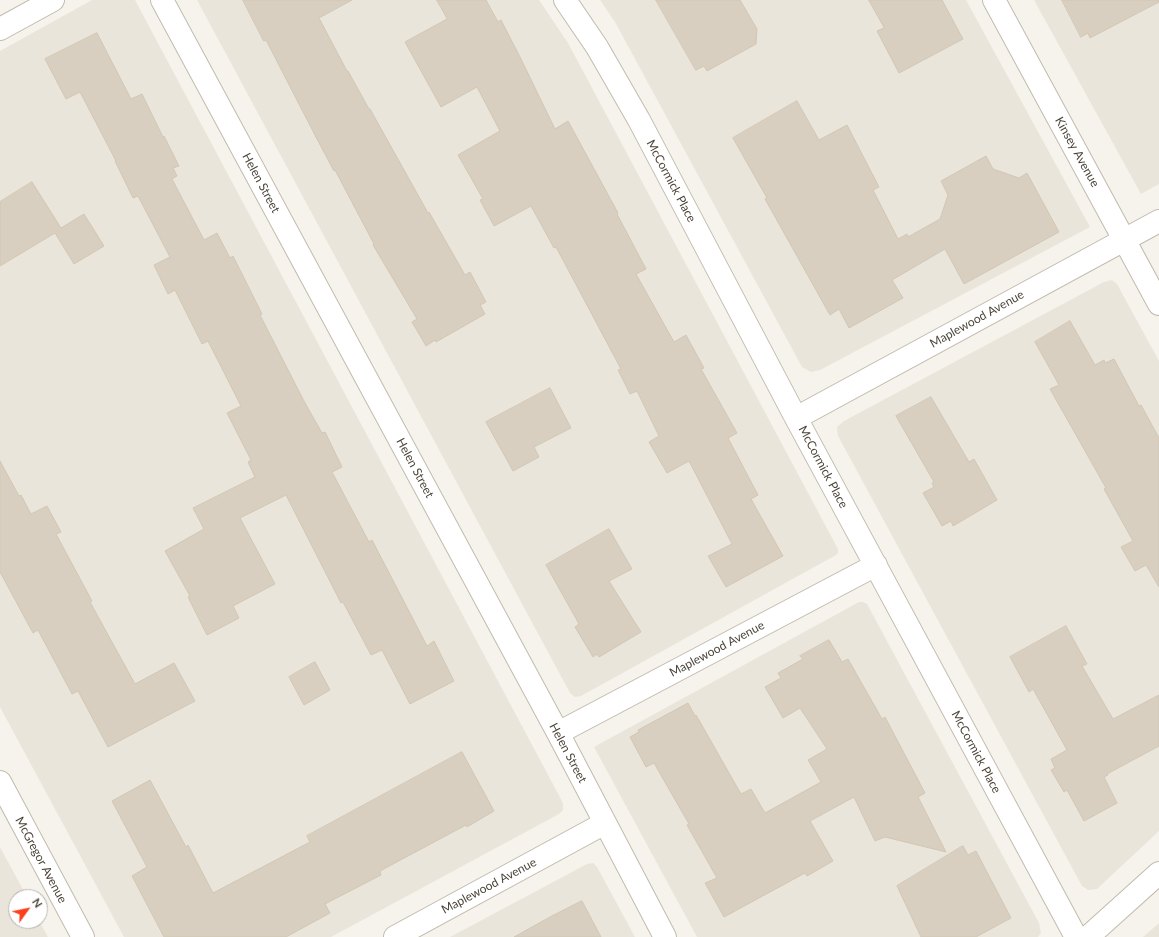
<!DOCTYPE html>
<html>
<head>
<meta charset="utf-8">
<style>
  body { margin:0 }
  #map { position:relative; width:1159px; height:937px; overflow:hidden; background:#f6f3ec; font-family:Lato,sans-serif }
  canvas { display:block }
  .north { position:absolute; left:8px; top:889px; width:40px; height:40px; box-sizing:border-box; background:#fff; border:1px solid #b7b4b0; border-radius:50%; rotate:57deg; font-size:11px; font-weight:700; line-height:16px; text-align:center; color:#4b4439 }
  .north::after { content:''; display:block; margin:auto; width:14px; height:18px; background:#fc3f1d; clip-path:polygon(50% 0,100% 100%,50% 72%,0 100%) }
</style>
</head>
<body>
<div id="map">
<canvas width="1159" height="937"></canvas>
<div class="north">N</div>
</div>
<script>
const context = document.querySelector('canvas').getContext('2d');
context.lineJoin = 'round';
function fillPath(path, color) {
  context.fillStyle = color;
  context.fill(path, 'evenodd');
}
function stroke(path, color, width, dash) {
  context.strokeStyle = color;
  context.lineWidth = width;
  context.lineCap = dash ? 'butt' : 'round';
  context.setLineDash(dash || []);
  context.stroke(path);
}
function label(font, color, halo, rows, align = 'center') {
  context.font = font + ' Lato,sans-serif';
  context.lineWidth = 3;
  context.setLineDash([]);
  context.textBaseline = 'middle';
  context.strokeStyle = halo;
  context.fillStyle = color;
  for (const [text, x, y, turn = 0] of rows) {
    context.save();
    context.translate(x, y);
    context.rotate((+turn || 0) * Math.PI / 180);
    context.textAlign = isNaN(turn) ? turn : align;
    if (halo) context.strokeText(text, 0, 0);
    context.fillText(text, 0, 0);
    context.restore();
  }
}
fillPath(new Path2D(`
  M92,0H135L563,803V810L559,814L331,937H124L0,707V51Z
  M197,0H539L568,43L838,549V553L836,555L581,696L575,697L570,693Z
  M600,0H966L1090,227L820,370L811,372L802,367L615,22Z
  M1034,0H1159V184L1141,194Z
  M1112,280L1117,284L1159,361V831L1097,889L1088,890L1082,886L838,436L837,427L844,421L1104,282Z
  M859,602H863L867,604L1039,923L1041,933L1038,937H697L594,747Z
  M0,847L27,897H16V921H39L48,937H0Z
  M593,863L597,867L635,937H450L587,864Z
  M1159,923V937H1143Z`), '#eae5da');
const building = new Path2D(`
  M243,0H352L319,18L347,71H348L369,109H370L428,213L429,212L465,275L470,272L486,302L480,305L485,314L436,342L435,340L426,346L412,322L417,319L373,245L374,244L335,170L334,171L317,139L266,40L264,41Z
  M437,0H486L498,22L501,20L519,55L555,129L568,121L618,213L617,214L646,269L636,274L674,342L686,335L704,368L701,369L737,433L728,438L758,495L751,499L783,556L726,587L708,556L732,544L689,461L667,473L649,442L659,436L637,391L630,394L618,370L621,369L556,247L554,248L531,206L494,226L480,200L483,199L458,155L500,131L477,87L441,107L405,42L447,19Z
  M656,0H740L757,29L756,44L707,71L704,66L696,70Z
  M869,0H942L963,39L899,73L877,31L884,28Z
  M1062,0H1159V2L1090,38L1088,33L1081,37Z
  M97,33L131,99L142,94L163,137L164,136L179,166L173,168L177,176L172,179L204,240L217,233L230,258L233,256L262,314L260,315L305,403L322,433L325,432L342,467L332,472L369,542L372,540L427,646L434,641L454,681L410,704L382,650L371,655L343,602L341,603L286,495L240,518L275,584L233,606L239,618L207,635L188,597L190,596L165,551L204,529L193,508L255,477L248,462L251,460L227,413L241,406L208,341L202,344L175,290L168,294L154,265L170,257L138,196L133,198L115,161H116L80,92L66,99L45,59Z
  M797,101L819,140L847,125L879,187L873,190L898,239L907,234L908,237L940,219L948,195L941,181L986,156L993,169L1019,178L1027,173L1059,232L964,284L945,249L892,280L903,298L849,328L839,309L830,315L765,199L767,198L733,138Z
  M32,182L61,228L84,214L104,246L74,264L55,233L0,266V202Z
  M1070,321L1095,365L1104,360L1105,363L1114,359L1139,406L1141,405L1159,438V587L1146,565L1135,571L1121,547L1133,541L1104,489L1106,488L1050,389L1059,385L1035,342Z
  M550,388L571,428L534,447L539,457L513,471L486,422Z
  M931,397L969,462L974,459L997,500L953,526L951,521L942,526L923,493L934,487L932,483L934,482L896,416Z
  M0,461L19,496L21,495L31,514L47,506L61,532L56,534L92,601L90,602L135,684L174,663L195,701L108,747L78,691L72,694L38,630L33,633L0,572Z
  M609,529L632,569L609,581L641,632L599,657L597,654L593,657L575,627L579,624L546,565Z
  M1066,626L1087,664L1082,666L1113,719L1159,695V746L1107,774L1108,775L1104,777L1117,803L1084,821L1067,790L1064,792L1051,770L1055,768L1051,759L1067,750L1033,689L1029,692L1010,657Z
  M829,640L842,662L848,659L882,719L885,717L925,793L918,797L946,852L885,837L875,841L854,797L810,821L833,861L807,876L805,873L724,917L705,883L717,878L687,825L689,824L654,763L646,767L630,737L639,732L638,730L688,703L695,716L696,715L741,794L751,789L765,813L821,782L808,760L827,749L800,708L783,718L765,687L781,678L778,673L803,659L800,656Z
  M315,662L330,690L304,705L289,677Z
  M462,752L494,811L467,827L466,825L380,871L381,875L325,904L330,913L286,937H164L132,876L147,867L112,801L150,780L186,847L188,845L213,893L310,842L307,836Z
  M963,846L968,855L976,851L1011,918L976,937H921L897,886Z
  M582,901L601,937H514L550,917Z`);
fillPath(building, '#d8cfc1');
stroke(building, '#d3c7b4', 1);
const street = new Path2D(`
  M162,0L558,733L665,937
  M565,0L597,47L639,120L796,418L1076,937
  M994,0L1159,304
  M0,29L53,0
  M796,418L1159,221
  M558,733L876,565
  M0,782L83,937
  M395,937L605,823
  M1088,937L1159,873`);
stroke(street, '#c2bbae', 24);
stroke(street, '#fff', 22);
label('12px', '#4b4439', '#fff', [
  ["Kinsey Avenue",1077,152,61],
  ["McCormick Place",671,181,62],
  ["Helen Street",261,183,62],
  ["Maplewood Avenue",977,319,-29],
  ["McCormick Place",823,467,62],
  ["Helen Street",415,468,62],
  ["Maplewood Avenue",717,649,-28],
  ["McCormick Place",976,752,62],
  ["Helen Street",568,753,62],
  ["McGregor Avenue",41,860,62],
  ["Maplewood Avenue",489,886,-28]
]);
</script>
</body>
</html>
